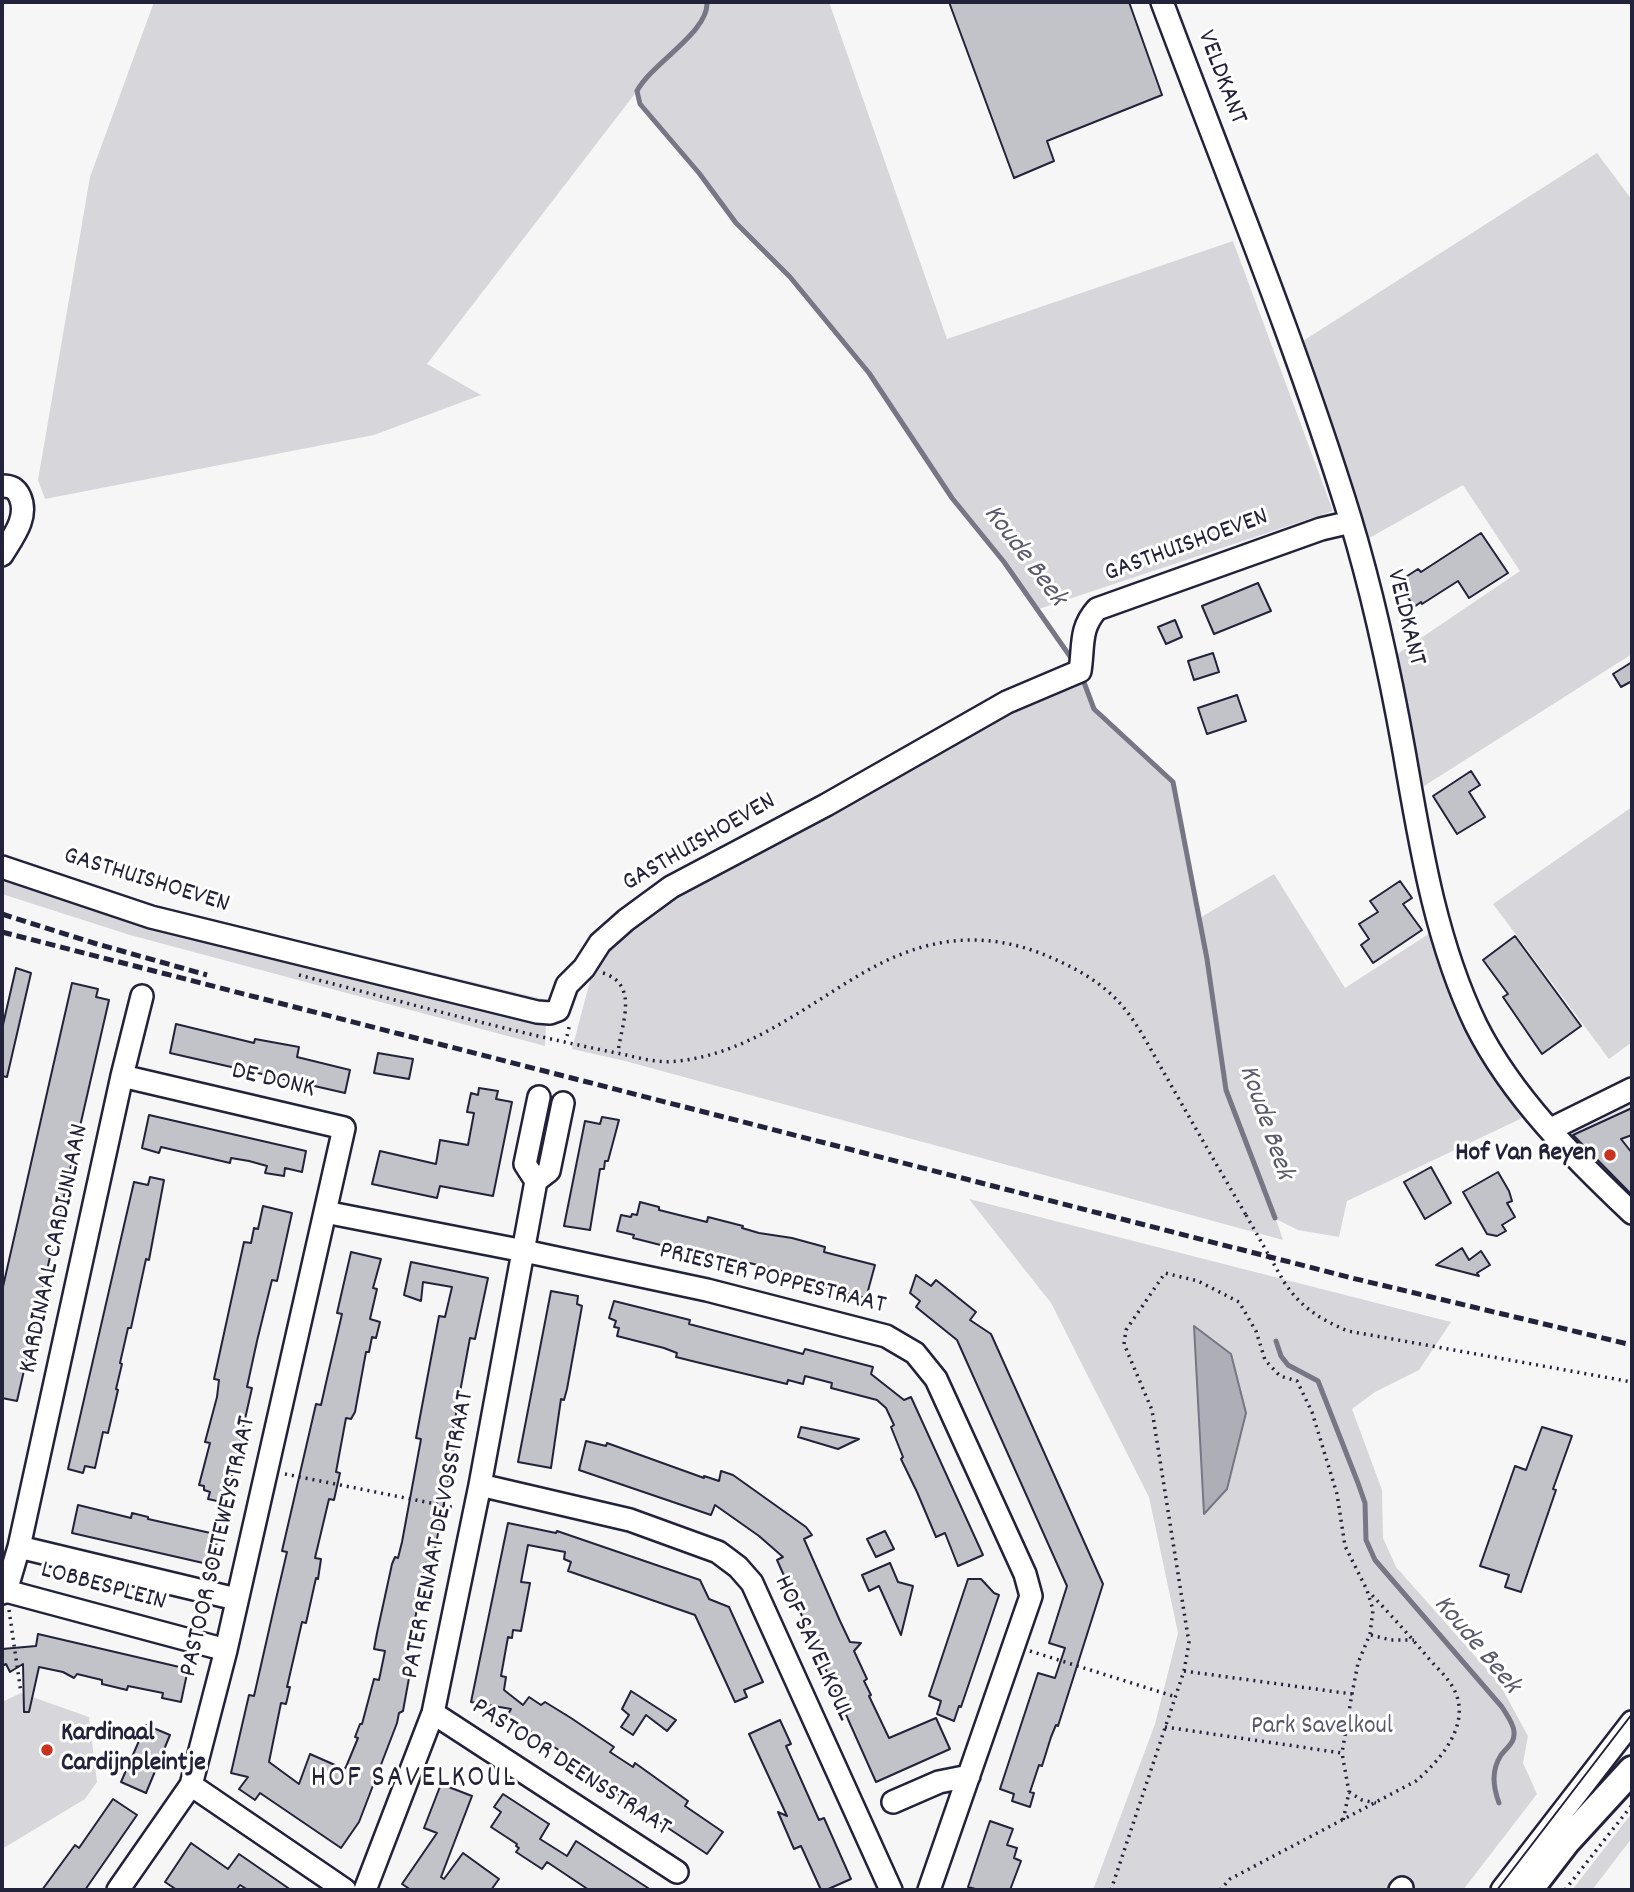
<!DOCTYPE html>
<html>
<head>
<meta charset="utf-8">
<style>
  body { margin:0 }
  #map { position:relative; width:1634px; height:1892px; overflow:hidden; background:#f6f6f7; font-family:Dekko,sans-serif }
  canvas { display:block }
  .frame { position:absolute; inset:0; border:4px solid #22223b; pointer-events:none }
</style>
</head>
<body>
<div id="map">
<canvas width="1634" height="1892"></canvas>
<div class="frame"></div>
</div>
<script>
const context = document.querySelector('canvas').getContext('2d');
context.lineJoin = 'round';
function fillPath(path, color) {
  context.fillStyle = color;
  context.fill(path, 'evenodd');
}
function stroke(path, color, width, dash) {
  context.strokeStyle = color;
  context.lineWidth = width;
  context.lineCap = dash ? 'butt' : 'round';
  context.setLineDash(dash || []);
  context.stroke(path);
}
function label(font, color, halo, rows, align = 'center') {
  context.font = font + ' Dekko,sans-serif';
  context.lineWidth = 6;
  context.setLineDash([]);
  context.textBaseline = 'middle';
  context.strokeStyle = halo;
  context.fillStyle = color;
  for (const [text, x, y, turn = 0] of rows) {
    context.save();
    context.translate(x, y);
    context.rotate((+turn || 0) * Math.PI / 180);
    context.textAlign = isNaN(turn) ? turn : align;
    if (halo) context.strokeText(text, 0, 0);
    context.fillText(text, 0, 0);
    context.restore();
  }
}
fillPath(new Path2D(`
  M1632,1090V1213L1551,1129Z`), '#e6e6e9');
fillPath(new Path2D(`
  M154,2H829L947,339L1233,241L1333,511L1036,610L1004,562L952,498L869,373L790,277L736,223L699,173L640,104L637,91L427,364L481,395L374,435L45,499L38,480L90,177Z
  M1597,153L1632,200V654L1410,795L1387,661L1520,571L1463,485L1357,545L1292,348Z
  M1080,671L1094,709L1173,782L1199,922L1203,916L1274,874L1345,988L1441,926L1452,965L1535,1112L1347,1201L1339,1237L1298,1230L1276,1219L1283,1240L625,1061L572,1049L600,943L614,930Z
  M1632,807V1042L1609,1059L1493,904Z
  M2,853L154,905L547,1000L545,1046L130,935L2,894Z
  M969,1199L1451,1322L1419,1370L1375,1392L1352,1409L1382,1490L1383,1538L1396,1567L1499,1683L1528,1736L1523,1763L1537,1794L1463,1890H1093L1155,1724L1178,1633L1149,1497L1051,1303Z
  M21,1693L89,1717L97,1782L85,1799L2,1849V1702Z
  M1632,1813V1838L1592,1890H1572Z`), '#d7d7db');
const water = new Path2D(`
  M1194,1326L1231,1354L1246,1413L1227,1489L1204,1514Z`);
fillPath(water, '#aeaeb7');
stroke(water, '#767685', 2);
stroke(new Path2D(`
  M707,2C709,32 652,63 637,91L640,104L699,173L736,223L790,277L869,373L952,498L1004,562L1074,662
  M1082,677L1094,709L1173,782L1207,959L1226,1090L1275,1218
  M1276,1341L1281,1356L1288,1365L1318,1381L1358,1483L1365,1503L1366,1540L1375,1560L1502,1707C1506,1714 1514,1724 1514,1732C1515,1743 1507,1747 1501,1755C1491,1771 1493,1786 1499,1803`), '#767685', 5);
const building = new Path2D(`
  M949,2H1129L1162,95L1047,141L1054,161L1014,178Z
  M1481,533L1508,573L1469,598L1458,581L1422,604L1421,602L1414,607L1398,582L1418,569L1421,572Z
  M1258,583L1271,611L1214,634L1202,606Z
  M1175,620L1182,637L1166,644L1158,627Z
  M1213,653L1219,672L1194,680L1188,661Z
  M1632,662V681L1621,687L1613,674Z
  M1237,695L1246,721L1207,734L1198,708Z
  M1471,771L1480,785L1469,792L1485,817L1457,834L1433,796Z
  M1400,881L1412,898L1403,904L1422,930L1373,963L1361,945L1369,939L1359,924L1378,912L1370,901Z
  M1515,936L1581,1026L1542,1054L1503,997L1508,994L1483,960Z
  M16,968L31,973L7,1077L2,1076V1029Z
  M72,983L98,989L96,997L109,1000L17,1401L2,1398V1291Z
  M176,1024L254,1043L255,1039L299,1047L297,1057L350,1070L345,1093L170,1053Z
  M378,1053L413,1059L409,1079L374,1073Z
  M479,1088L498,1091L496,1099L512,1102L493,1196L440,1186L437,1198L372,1184L380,1151L436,1164L440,1140L468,1145L474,1113L467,1112L471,1093L478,1095Z
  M1632,1108V1135L1621,1139L1632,1153V1195L1573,1135Z
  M149,1115L306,1151L302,1172L285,1168L284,1176L265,1173L267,1166L249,1161L231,1158L230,1163L161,1147L159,1153L142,1148Z
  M602,1117L619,1120L608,1161H605L604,1169H600L590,1230L564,1226L585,1121L600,1124Z
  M1431,1167L1451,1203L1425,1219L1404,1182Z
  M1498,1172L1509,1191L1512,1201L1507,1203L1515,1217L1502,1225L1506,1231L1497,1236L1487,1234L1463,1192Z
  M150,1177L164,1180L149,1260L146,1259L131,1328H128L120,1363L122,1364L116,1389L118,1390L108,1433L103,1432L95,1468L85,1466L83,1473L68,1469L134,1182L148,1185Z
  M640,1202L659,1207V1210L707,1222L708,1217L743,1226L742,1228L759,1233L792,1238L825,1247L824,1252L875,1265L866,1298L816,1285L818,1280L701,1251L700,1255L633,1238L634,1235L617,1231L621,1215L631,1217L632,1214L637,1215Z
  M263,1206L292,1213L277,1281L272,1280L257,1341L247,1387L252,1388L226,1503L208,1499L210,1492L204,1490V1486L199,1485L210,1443L205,1442L217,1397L219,1380L214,1379L244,1242L251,1243L254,1228L258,1229Z
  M1462,1248L1469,1260L1481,1251L1490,1265L1477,1273L1479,1276L1436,1265Z
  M351,1252L381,1259L373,1288L377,1289L370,1319L380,1322L376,1338L372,1337L369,1352H366L355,1412L351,1419L346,1418L336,1472L340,1473L334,1500L329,1499L315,1558L321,1559L318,1579L316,1578L306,1623L302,1622L287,1687H290L286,1704L281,1703L269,1762L299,1784L310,1754L344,1769L346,1767L358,1738L355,1737L360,1724H362L374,1679L379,1680L385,1651L374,1649L377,1633L392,1564L395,1557L398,1558L402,1542L421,1439L416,1438L439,1316L445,1317L452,1287L423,1282L421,1301L404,1295L411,1262L488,1278L475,1339L470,1338L453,1430L457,1431L449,1478L432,1564L426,1563L408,1655L413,1656L403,1711L399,1713L397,1723L359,1822L341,1848L260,1793L255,1800L239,1789L248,1777L231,1773L249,1695L254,1696L276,1599L287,1552L282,1551L316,1404L321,1405L328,1374L342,1314L337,1313Z
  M916,1275L931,1286L936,1280L976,1312L970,1320L991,1334L1103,1584L1058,1726L1056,1725L1051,1737L1042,1766L1039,1765L1030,1792L1034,1793L1030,1807L1012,1801L1014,1794L1000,1789L1038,1673L1055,1678L1065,1648L1049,1643L1067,1586L957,1340L916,1307L920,1301L910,1293Z
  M551,1291L578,1296L577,1304L582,1306L567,1389L564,1400L561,1399L551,1468L518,1462Z
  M614,1301L690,1320L689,1324L803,1354L805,1349L873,1367L871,1374L904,1400L911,1397L983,1555L958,1566L945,1533L936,1537L917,1492L901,1459L903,1457L891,1427L894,1425L886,1408L877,1400L831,1388L832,1383L805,1376L803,1384L788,1380L787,1384L696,1362L676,1357L677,1353L664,1348L617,1336L619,1328L614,1327L616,1321L609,1318Z
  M801,1427L859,1439L838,1449L798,1437Z
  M1542,1427L1572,1436L1553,1489L1556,1490L1521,1592L1505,1587L1509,1575L1480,1566L1515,1466L1526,1470Z
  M586,1441L606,1446L607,1443L704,1478V1476L719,1481L721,1471L733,1475L806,1527L812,1535L804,1539L840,1621L850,1642L861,1643L854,1651L867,1679L864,1681L871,1695L869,1696L889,1738L936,1718L950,1749L876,1782L777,1560L783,1557L759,1536L715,1505L711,1515L579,1470Z
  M78,1505L131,1518L132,1513L148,1517V1519L215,1534L213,1541L217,1542L212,1565L72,1533Z
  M508,1523L556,1533L557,1531L700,1580L709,1599L729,1607L763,1682L744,1690L747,1697L735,1702L695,1615L568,1571L571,1562L564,1559L565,1552L528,1545L521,1582L530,1583L521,1631L513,1630L512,1638L508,1637L501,1676L506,1677L504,1690L523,1705L529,1697L541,1705L545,1702L571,1718L614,1747L610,1752L633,1767L635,1763L688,1801L685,1806L723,1832L707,1854L590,1776L592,1772L507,1716L511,1709L471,1702Z
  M885,1531L894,1549L876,1557L867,1539Z
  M890,1563L898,1582L913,1586L901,1635L879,1586L869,1591L862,1575Z
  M968,1579H981L994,1593L999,1595L961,1707L959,1706L954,1721L937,1714L941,1701L929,1696Z
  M38,1634L188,1669L181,1702L162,1698L163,1693L128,1686L127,1690L102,1684V1680L77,1674L74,1678L63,1672L39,1667L29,1712H24L23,1664L10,1672L6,1664L2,1666V1649L36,1646Z
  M631,1691L676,1720L667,1731L646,1715L633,1735L621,1727L629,1715L622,1709Z
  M780,1720L791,1744L786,1746L819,1820L824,1818L851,1879L826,1890H821L801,1846L794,1849L778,1812L787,1816L749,1734Z
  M146,1725L170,1735L146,1793L121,1782Z
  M441,1784L472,1796L441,1877L444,1879L463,1853L499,1879L491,1890H411L402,1884L437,1833L424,1828Z
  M503,1794L549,1824L540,1839L567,1856L576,1841L651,1890H589L547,1862L542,1869L516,1852L519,1848L516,1846L517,1844L491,1827L501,1812L494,1807Z
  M113,1799L137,1815L85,1890H42L75,1845L79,1848Z
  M990,1821L1013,1829L1007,1845L1017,1848L1014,1858L1021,1861L1010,1890H979L968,1887Z
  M191,1843L228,1869L239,1854L291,1890H248L240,1885L236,1890H177L165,1882Z`);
fillPath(building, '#c2c2c9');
stroke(building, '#22223b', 2);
const minor = new Path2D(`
  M1162,2C1226,173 1296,343 1350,518C1373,594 1390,673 1404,751C1420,843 1435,940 1476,1025C1512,1097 1574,1158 1632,1213
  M2,486C11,486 16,488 20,497C29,518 12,538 2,555
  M2,867L151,917L537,1012L550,1013L558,1010L567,985L584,968L600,943L626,920L671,887L826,805L1007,702L1080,671C1084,646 1079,629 1097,609L1321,529L1351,522
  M1551,1129L1632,1089
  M536,1181L549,1171L563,1103
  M325,1212L524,1251L707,1290L886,1336L915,1353L936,1379L1025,1574L1031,1596L929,1890
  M480,1485L630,1520L718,1552L738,1567L752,1583L891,1890
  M19,1547L236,1599
  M6,1591L226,1650
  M2,1593L6,1591L19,1547L122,1076L142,996
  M433,1713L677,1872
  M191,1785L345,1890
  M893,1802L939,1782L969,1776
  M118,1890L191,1785L226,1650L344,1128L122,1076
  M365,1890L433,1713L480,1485L536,1181L525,1164L539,1097
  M1400,1890L1402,1888
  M1502,1890L1632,1722`);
const major = new Path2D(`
  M1529,1890L1566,1842L1632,1770`);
stroke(minor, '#22223b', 26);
stroke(major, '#22223b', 32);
stroke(new Path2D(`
  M603,973C640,985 621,1024 618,1053
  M299,975C404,1002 510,1032 617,1053C637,1057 657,1064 678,1061C752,1053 807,1004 870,969C935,933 996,930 1063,963C1082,972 1100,983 1115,998C1137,1020 1151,1051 1167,1078C1193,1124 1219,1169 1246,1215
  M567,1036L570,1023
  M1284,1282C1301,1307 1319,1319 1348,1331L1632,1382
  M285,1474L456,1508
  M9,1610L21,1693
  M1371,1635L1391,1640H1414
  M1030,1651L1173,1696
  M1184,1671L1352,1694L1342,1753
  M1165,1727L1342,1753L1349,1792L1343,1821
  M1349,1792L1362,1800L1376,1803
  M1111,1890L1184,1671L1189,1643L1152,1410L1124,1344L1126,1330L1165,1273L1198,1281L1239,1302L1256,1331L1265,1360L1280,1376L1297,1381L1312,1412L1337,1494L1345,1546L1367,1590L1373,1610L1370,1634L1358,1663L1352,1694
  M1220,1890L1230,1879L1416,1781C1444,1757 1477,1717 1448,1680C1443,1673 1436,1667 1430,1660C1410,1636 1390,1614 1369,1592
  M1565,1890L1632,1805`), '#22223b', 3.5, [2, 5]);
stroke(minor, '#fff', 21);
stroke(major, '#fff', 26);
stroke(new Path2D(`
  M1497,1890L1632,1714`), '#22223b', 2);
stroke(new Path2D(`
  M2,914L97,944L207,975
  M2,932L1352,1278L1632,1345`), '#22223b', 5, [10, 5]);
stroke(new Path2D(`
  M1246,1215L1284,1282`), '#22223b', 3.5, [2, 5]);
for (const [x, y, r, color] of [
  [1610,1155,7,"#c8321e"],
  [47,1750,7,"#c8321e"]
]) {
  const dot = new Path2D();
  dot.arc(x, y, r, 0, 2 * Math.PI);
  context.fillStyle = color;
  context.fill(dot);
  stroke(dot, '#fff', 2.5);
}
label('26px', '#22223b', '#fff', [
  ["VELDKANT",1220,78,69],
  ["GASTHUISHOEVEN",1187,547,-20],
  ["VELDKANT",1404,618,76],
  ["GASTHUISHOEVEN",700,844,-30],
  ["GASTHUISHOEVEN",146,882,17],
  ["DE DONK",273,1082,13],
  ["KARDINAAL CARDIJNLAAN",56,1249,-78],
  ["PRIESTER POPPESTRAAT",772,1280,14],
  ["PATER RENAAT DE VOSSTRAAT",440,1535,-79],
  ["PASTOOR SOETEWEYSTRAAT",220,1547,-77],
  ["LOBBESPLEIN",103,1588,15],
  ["HOF SAVELKOUL",812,1649,65],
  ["PASTOOR DEENSSTRAAT",570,1769,33]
]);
label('bold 26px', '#22223b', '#fff', [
  ["Hof Van Reyen",1596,1155],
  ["Kardinaal",61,1735,"left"],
  ["Cardijnpleintje",61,1765,"left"]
], 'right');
label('26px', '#58586b', '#fff', [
  ["Park Savelkoul",1322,1728]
]);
label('italic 28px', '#5a5a6d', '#fff', [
  ["Koude Beek",1023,557,53],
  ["Koude Beek",1264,1123,71],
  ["Koude Beek",1475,1646,50]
]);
context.letterSpacing = '2px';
label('30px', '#22223b', '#fff', [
  ["HOF SAVELKOUL",414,1781]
]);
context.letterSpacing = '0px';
</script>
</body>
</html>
